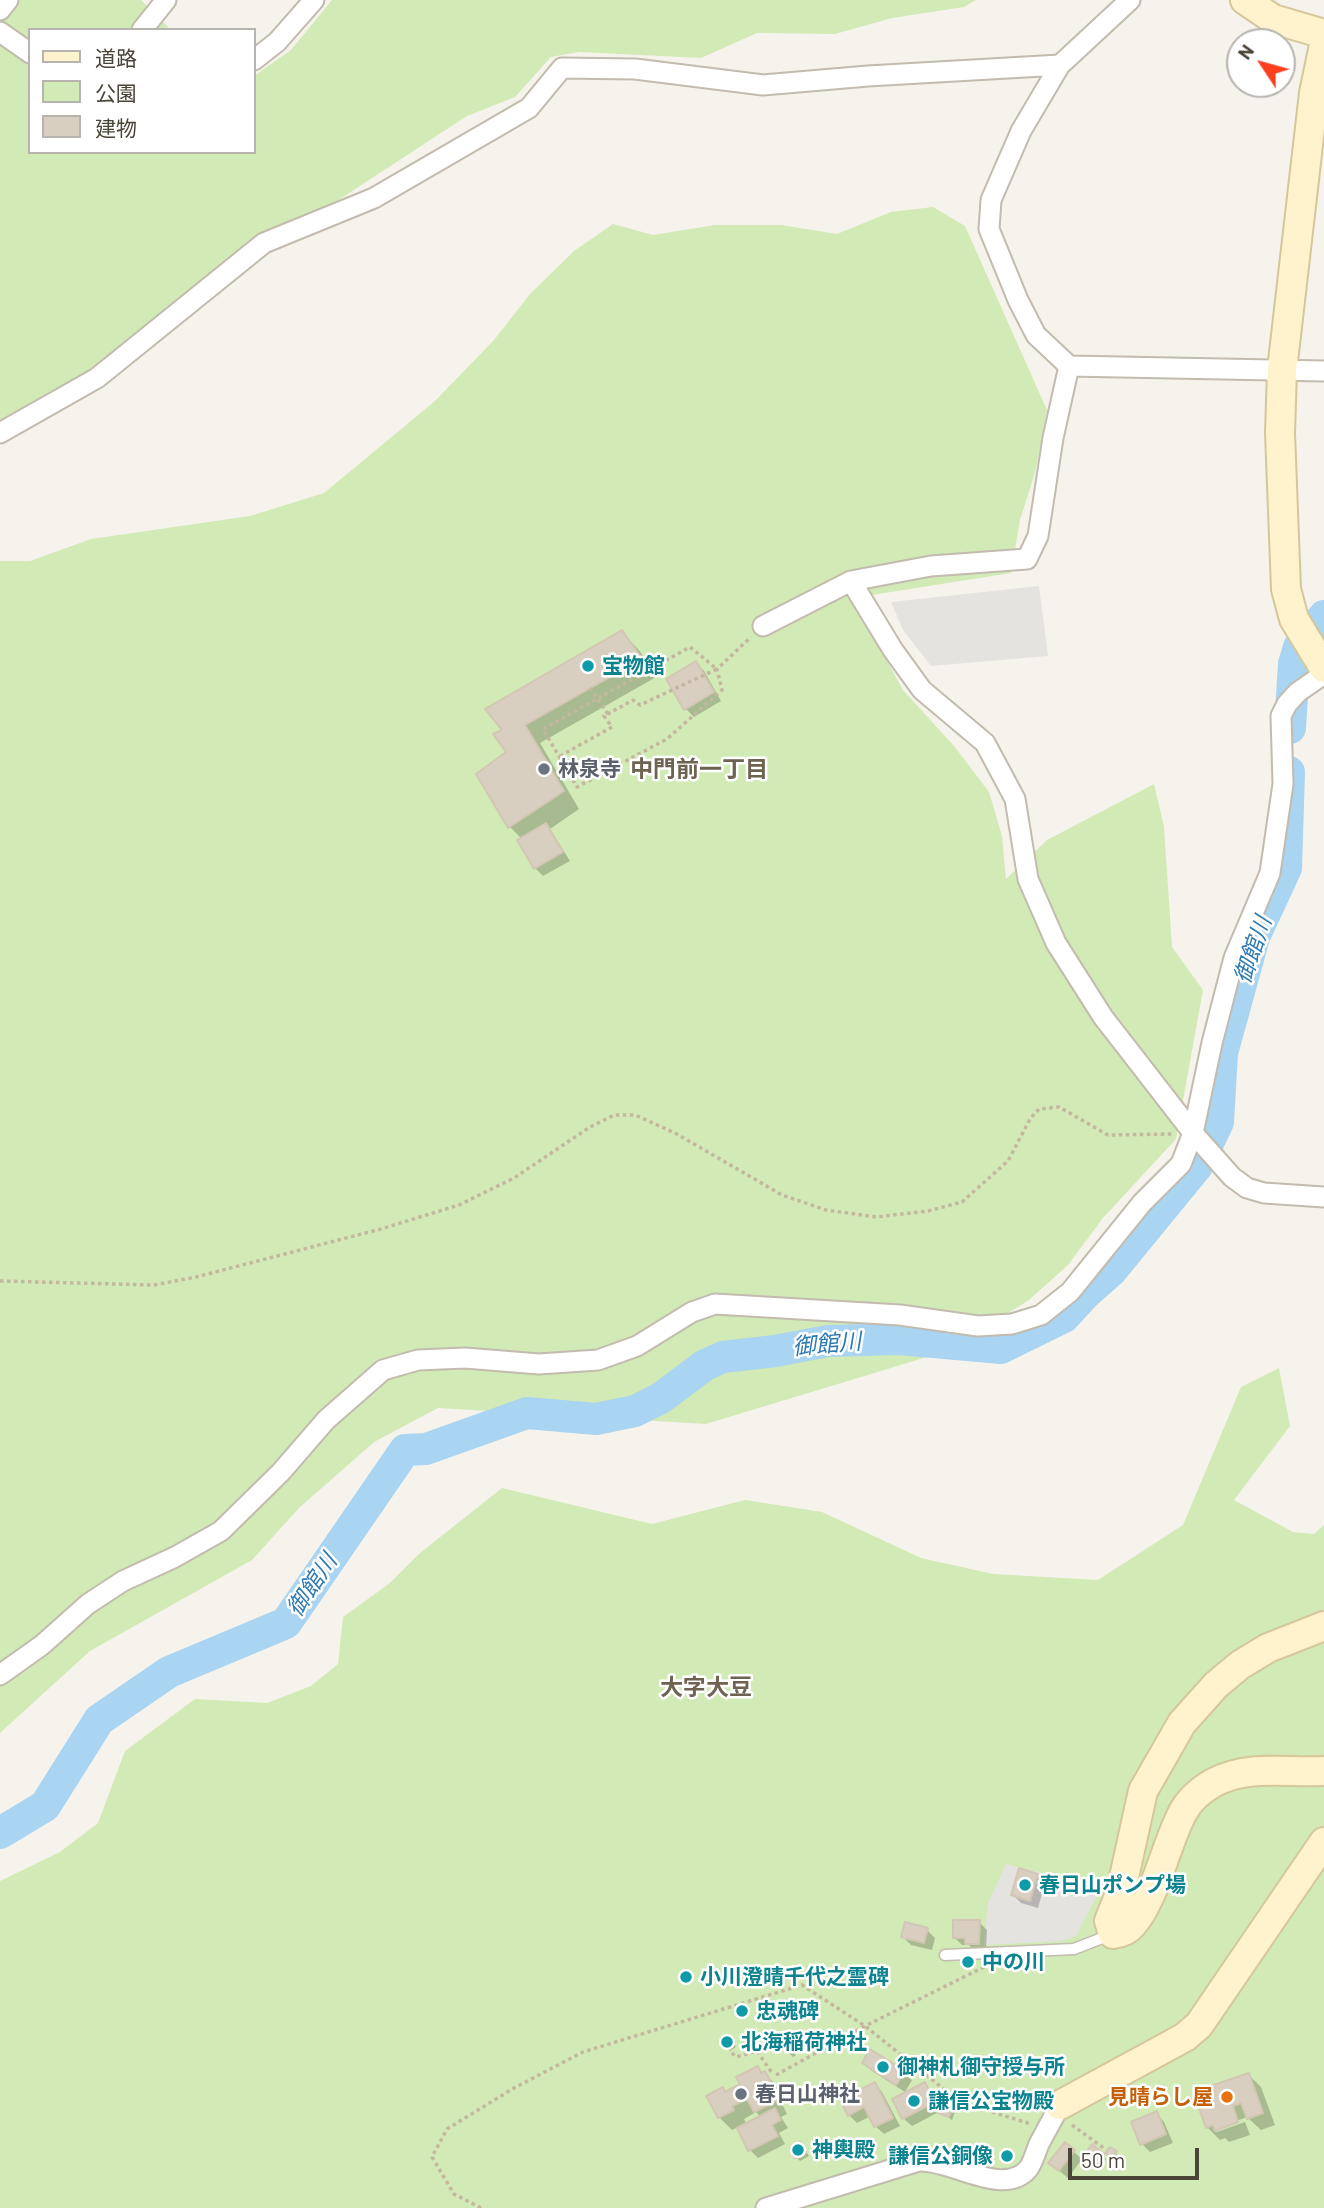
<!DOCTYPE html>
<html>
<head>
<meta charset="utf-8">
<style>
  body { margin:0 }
  #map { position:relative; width:1324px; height:2208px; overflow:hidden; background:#f6f3ec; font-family:Barlow,"Noto Sans JP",sans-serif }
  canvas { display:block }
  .legend { position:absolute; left:28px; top:28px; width:228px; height:126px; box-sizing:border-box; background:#fff; border:2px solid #b7b4b0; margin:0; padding:9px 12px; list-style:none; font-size:21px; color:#4b4439 }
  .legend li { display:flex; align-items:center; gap:14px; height:35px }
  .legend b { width:35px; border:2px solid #b7b4b0 }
  .north { position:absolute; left:1226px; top:28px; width:70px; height:70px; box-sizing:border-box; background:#fff; border:2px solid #b7b4b0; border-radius:50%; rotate:306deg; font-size:19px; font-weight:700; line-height:28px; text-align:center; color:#4b4439 }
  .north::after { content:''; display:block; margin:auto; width:24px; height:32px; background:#fc3f1d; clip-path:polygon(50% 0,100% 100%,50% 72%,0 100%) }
  .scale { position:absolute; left:1068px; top:2148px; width:131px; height:32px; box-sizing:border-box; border:4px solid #4b4439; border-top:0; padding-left:9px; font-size:21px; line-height:24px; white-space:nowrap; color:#4b4439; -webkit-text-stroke:5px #fff; paint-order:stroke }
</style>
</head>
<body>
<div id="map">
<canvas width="1324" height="2208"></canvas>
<ul class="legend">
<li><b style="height:9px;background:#fff3cd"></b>道路</li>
<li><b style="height:19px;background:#d2eab5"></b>公園</li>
<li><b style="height:19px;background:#d8cfc1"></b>建物</li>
</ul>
<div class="north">N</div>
<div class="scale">50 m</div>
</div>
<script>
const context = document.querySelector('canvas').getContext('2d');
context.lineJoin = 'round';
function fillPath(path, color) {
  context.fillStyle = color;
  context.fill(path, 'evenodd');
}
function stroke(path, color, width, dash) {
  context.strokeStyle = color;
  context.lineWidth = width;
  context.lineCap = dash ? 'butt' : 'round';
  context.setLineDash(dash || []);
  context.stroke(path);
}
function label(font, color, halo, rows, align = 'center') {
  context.font = font + ' Barlow,"Noto Sans JP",sans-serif';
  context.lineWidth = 5;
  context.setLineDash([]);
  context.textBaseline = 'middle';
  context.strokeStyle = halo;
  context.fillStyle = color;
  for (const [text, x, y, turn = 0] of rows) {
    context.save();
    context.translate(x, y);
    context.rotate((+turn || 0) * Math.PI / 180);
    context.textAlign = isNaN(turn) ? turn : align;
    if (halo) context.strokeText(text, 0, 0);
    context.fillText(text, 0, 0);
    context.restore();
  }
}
fillPath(new Path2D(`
  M0,0H141L171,30H30V152H254V76L291,50L332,0H976L964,7L892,18L835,34L757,33L701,58L579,52L551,57L515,97L467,116L196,293L86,379L0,424Z
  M933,207L965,226L1047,410L1035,473L1020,520L1011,573L853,598L903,690L954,746L989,792L1002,836L1006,879L1047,840L1154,784L1164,827L1172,947L1203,990L1176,1139L1103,1218L1068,1265L1029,1300L950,1350L706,1424L438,1408L374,1442L299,1508L252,1560L90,1651L0,1733V561H30L91,539L250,516L324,493L435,401L494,340L530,294L574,251L613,224L653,235L715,225H781L837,234L891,212Z
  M1279,1368L1290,1426L1234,1500L1293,1532L1314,1534L1324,1525V2208H0V1881L60,1852L98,1823L125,1751L195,1699L267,1703L311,1686L338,1664L343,1617L390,1583L420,1553L502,1488L652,1524L745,1500L822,1512L921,1558L993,1574L1098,1580L1183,1525L1241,1387Z`), '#d2eab5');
fillPath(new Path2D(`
  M1039,586L1048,656L931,666L903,630L891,602Z
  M1006,1864L1101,1888L1076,1936L1062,1941L984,1945L988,1903Z`), '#e5e3e0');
fillPath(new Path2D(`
  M621,632L638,649L658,676L540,743L579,809L550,829L570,861L543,876L535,868L519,841L522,839L510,827L478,775L509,752L496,735Z
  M696,663L704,671L721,701L694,717L686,709Z
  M1037,1875L1045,1883L1038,1908L1021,1903L1013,1895Z
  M979,1922L987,1930L986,1951H975L969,1945H962L954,1937Z
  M927,1930L935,1938L932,1950L911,1945L903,1937Z
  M729,2038L736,2047L730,2051L726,2047Z
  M791,2049L796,2055L793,2057L787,2051Z
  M871,2051L904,2072L912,2080L905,2092L872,2071L864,2063Z
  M758,2068L778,2086L784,2098L780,2100L787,2114L781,2117L788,2128L779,2133L785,2144L758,2158L750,2150L738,2127L732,2130L719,2117L723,2089L726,2093L742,2085ZM756,2112L761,2117L747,2125L744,2119Z
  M1249,2075L1261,2087L1275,2125L1261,2130L1247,2117L1214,2129L1217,2132L1245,2122L1250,2135L1229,2142L1225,2138L1220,2140L1207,2127Z
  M874,2084L882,2092L900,2126L884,2134L875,2126L871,2116L857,2123L849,2115Z
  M925,2085L933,2093L941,2109L943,2106L955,2112L952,2120L939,2112L912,2126L903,2118Z
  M1156,2113L1164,2122L1173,2143L1150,2152L1142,2144L1133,2123Z
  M801,2144L809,2156L800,2161L796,2157Z
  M1065,2144L1082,2159L1068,2178L1050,2163Z
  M1111,2149L1119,2156L1116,2160L1107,2153Z
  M1103,2155L1106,2159L1101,2166L1091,2158Z`), '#0003');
stroke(new Path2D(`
  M1290,728L1294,664L1299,647L1324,616
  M0,1833L45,1806L99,1720L169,1672L286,1623L405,1450L426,1449L527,1413L596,1419L635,1411L661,1398L705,1365L723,1357L775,1351L828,1341L900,1339L1001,1348L1064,1317L1085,1294L1111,1271L1197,1166L1218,1122L1222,1053L1254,937L1286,868L1289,772`), '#a9d4f2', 32);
const building = new Path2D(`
  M622,630L642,659L525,725L564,791L508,828L476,774L506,752L493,734L502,730L485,709Z
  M696,661L714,692L684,710L666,679Z
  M546,823L563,852L534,869L517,840Z
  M1019,1868L1038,1874L1030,1901L1011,1895Z
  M953,1920H980L979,1944H965V1938H953Z
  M905,1922L928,1928L924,1943L901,1937Z
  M730,2036L734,2044L725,2048L720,2040Z
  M870,2049L905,2071L896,2085L862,2063Z
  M758,2066L761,2073L765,2071L773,2085L769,2087L776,2101L754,2112L747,2099L732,2106L734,2110L718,2118L706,2096L723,2087L725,2092L740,2084L736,2077Z
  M1249,2073L1263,2113L1247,2119L1241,2103L1233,2106L1238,2122L1215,2131L1213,2125L1206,2128L1193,2092Z
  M875,2082L893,2118L874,2127L864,2107L848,2116L840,2100Z
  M925,2082L935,2102L902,2119L892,2099Z
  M942,2104L952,2107L949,2117L938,2113Z
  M775,2108L781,2120L772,2125L778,2136L748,2151L737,2128Z
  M1157,2111L1166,2134L1140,2145L1131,2122Z
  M801,2142L806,2152L795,2158L790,2148Z
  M1065,2142L1075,2150L1059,2171L1048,2163Z
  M1092,2144L1104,2154L1097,2164L1085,2154Z
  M1110,2147L1117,2151L1111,2158L1105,2153Z`);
fillPath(building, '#d8cfc1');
stroke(building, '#d3c7b4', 2);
const lane = new Path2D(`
  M945,1955L1074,1949L1110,1935`);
const street = new Path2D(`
  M1130,0L1060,65L1021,131L991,200L989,229L1018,300L1036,335L1069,366L1324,371
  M0,10L8,0
  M142,30L166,0
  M0,32L30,53
  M254,60L277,42L314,0
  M0,433L97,378L264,243L374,198L529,108L562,68L635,69L763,85L868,76L1060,65
  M851,581L893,650L922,690L985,743L1015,799L1028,879L1056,943L1103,1017L1193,1133L1232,1177L1247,1188L1264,1193L1324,1197
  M763,626L851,581L931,566L1027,559L1038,536L1053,438L1069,366
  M0,1675L42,1645L88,1604L123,1581L175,1557L221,1531L281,1472L326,1420L383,1370L418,1360L465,1358L539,1364L598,1360L637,1346L692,1312L715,1304L900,1315L978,1326L1012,1324L1041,1315L1070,1292L1142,1203L1181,1164L1193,1133L1212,1043L1234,958L1270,873L1283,784L1281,716L1287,704L1298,692L1324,674
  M766,2208L919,2161C951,2159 1003,2198 1028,2169C1033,2163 1036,2151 1039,2144C1046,2131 1053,2118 1060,2105`);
const secondary = new Path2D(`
  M1245,0L1273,19L1324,34
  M1324,45L1314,93L1282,370L1280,433L1286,589L1294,619L1324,668
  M1324,1626L1268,1648L1240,1665L1216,1685L1182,1723L1143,1791L1121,1891L1109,1921L1113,1934C1121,1933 1127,1931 1132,1925C1155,1900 1166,1843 1183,1812C1190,1799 1201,1790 1213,1783C1248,1764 1286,1773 1324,1771
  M1060,2105L1185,2037L1199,2025L1324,1842`);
stroke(lane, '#c2bbae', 13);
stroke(street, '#c2bbae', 23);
stroke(secondary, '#d6c79b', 32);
stroke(new Path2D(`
  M590,688L608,714
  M560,756L612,727L604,716L633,700L640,705L717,669L690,647L543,729L577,787L667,739L722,690L717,669L751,637
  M0,1281L154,1285L196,1277L381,1229L459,1205L514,1178L590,1127L614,1115H635L675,1133L782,1195L826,1210L876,1217L928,1211L962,1202L1008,1161L1030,1119L1039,1109L1059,1107L1108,1135L1172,1134
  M732,2053L736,2057L757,2051L772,2073
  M776,2075L865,2026L986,1966
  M1072,2125L1105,2149
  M481,2208L454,2194L432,2157L447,2129L514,2088L583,2052L802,1985L865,2026L960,2102L1031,2124`), '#c4b79f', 3.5, [3.5, 3.5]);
stroke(lane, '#fff', 10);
stroke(street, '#fff', 19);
stroke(secondary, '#fff3cd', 28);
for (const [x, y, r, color] of [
  [588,666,7,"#0f9aa8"],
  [544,769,7,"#6b7280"],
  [1025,1885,7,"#0f9aa8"],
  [968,1962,7,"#0f9aa8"],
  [686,1977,7,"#0f9aa8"],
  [742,2011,7,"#0f9aa8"],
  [727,2042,7,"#0f9aa8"],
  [883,2067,7,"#0f9aa8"],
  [741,2094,7,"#6b7280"],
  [1227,2097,7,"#e8710a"],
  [914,2101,7,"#0f9aa8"],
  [798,2150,7,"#0f9aa8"],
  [1007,2156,7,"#0f9aa8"]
]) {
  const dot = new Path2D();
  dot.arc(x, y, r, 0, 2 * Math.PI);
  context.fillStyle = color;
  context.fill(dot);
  stroke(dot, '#fff', 2.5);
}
label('bold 21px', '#0d838f', '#fff', [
  ["宝物館",602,666],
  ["春日山ポンプ場",1039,1885],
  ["中の川",982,1962],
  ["小川澄晴千代之霊碑",700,1977],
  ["忠魂碑",756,2011],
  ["北海稲荷神社",741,2042],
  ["御神札御守授与所",897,2067],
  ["謙信公宝物殿",928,2101],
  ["神輿殿",812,2150],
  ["謙信公銅像",993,2156,"right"]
], 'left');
label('bold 21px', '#5b616d', '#fff', [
  ["林泉寺",558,769],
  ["春日山神社",755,2094]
], 'left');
label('bold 21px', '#c56008', '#fff', [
  ["見晴らし屋",1213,2097]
], 'right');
label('bold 23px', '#6e6250', '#fff', [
  ["中門前一丁目",699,769],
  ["大字大豆",706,1687]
]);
label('italic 23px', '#2e7ab2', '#fff', [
  ["御館川",1253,950,-71],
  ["御館川",827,1344,-5],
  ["御館川",312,1585,-56]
]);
</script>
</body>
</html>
